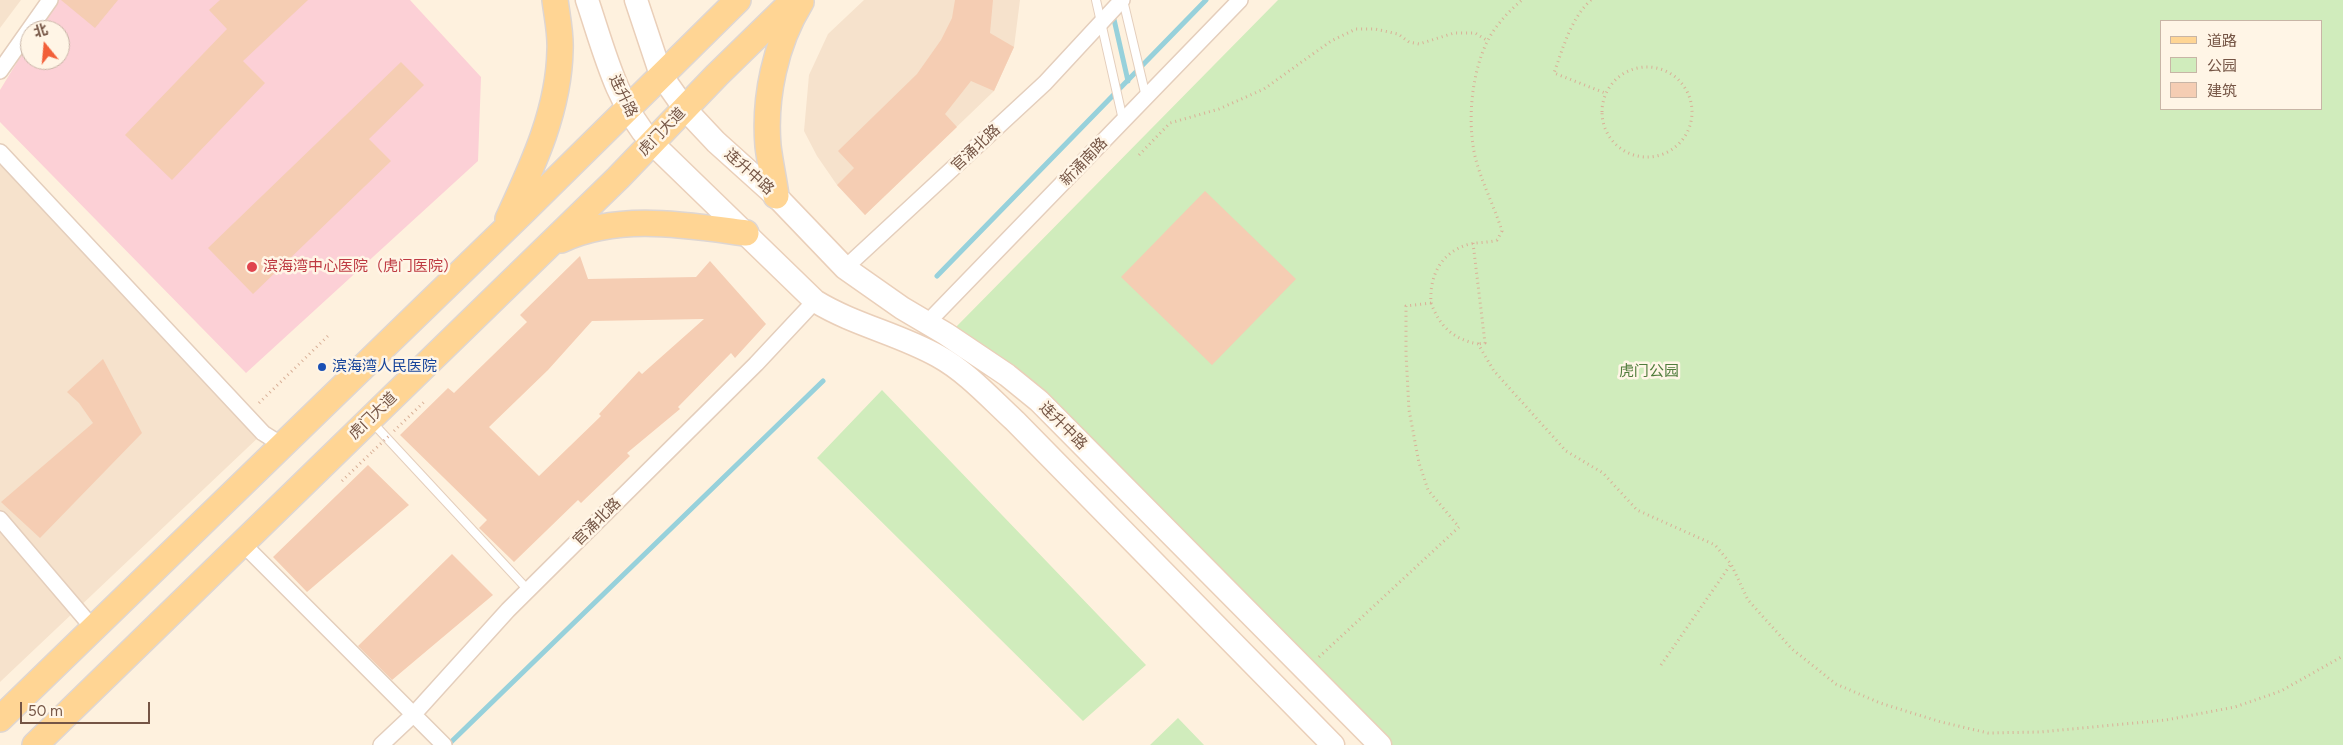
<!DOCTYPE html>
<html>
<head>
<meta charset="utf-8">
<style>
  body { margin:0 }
  #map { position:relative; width:2343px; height:745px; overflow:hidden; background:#fef1de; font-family:Figtree,"Noto Sans SC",sans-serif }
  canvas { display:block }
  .legend { position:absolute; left:2160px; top:20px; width:162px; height:90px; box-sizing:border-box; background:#fff5e6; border:1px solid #c8b5a6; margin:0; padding:6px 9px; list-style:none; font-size:15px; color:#755545 }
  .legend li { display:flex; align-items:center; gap:10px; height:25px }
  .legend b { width:25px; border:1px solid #c8b5a6 }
  .north { position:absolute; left:20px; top:20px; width:50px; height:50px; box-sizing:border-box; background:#fff5e6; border:1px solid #c8b5a6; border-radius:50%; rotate:343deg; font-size:14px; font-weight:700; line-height:20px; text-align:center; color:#755545 }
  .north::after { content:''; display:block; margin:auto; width:18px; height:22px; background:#f25f39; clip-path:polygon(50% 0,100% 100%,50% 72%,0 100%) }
  .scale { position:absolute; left:20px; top:702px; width:130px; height:22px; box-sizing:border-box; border:2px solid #755545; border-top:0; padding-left:6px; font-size:15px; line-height:18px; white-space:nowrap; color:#755545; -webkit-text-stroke:4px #fff5e6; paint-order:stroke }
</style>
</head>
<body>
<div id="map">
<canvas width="2343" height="745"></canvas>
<ul class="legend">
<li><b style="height:6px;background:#ffd594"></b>道路</li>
<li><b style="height:14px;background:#d0ecbc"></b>公园</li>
<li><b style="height:14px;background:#f5cdb3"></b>建筑</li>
</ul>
<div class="north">北</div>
<div class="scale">50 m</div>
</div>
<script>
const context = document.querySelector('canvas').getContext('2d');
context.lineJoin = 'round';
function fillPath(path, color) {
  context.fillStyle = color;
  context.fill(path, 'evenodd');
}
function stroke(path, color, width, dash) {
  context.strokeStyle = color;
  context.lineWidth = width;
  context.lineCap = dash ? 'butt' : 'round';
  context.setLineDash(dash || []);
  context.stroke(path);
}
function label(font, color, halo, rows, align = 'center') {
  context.font = font + ' Figtree,"Noto Sans SC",sans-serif';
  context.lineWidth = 5;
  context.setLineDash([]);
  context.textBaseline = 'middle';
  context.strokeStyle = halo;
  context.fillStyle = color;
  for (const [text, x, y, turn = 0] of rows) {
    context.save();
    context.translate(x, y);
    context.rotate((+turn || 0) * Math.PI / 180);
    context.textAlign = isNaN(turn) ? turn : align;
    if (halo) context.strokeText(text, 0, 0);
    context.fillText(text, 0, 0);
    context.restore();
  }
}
fillPath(new Path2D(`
  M0,0H21L0,28Z
  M864,0H1020L1014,47L994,91L865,215L837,185L817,156L804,131L809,75L828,34Z
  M0,152L263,433L0,682Z`), '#f6e2cc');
fillPath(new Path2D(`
  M56,0H410L481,77L478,161L246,373L0,122V90L30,41V60H60V30H37Z`), '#fcd0d6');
fillPath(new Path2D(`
  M1278,0H2343V745H1369L955,328ZM2162,21H2322V109H2162Z
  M882,390L1146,665L1083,721L817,458Z
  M1178,718L1204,745H1150Z`), '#d0ecbc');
stroke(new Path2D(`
  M1113,15L1128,81
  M937,276L1206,0
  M448,745L823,381`), '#97d1db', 5);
fillPath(new Path2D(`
  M61,0H118L95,28Z
  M220,0H308L243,61L265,83L172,180L125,135L227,29L209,10Z
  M955,0H993L990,33L1014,47L994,91L971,81L945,114L957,127L865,215L837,185L854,168L838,151L917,74L941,40L952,18Z
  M401,62L424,85L369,139L391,161L253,294L208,248Z
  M1205,191L1296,279L1212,365L1121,277Z
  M580,256L588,279L696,277L710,261L766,324L735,358L731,353L678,407L680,409L627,453L630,456L581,503L578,500L514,562L479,528L487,520L400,435L448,388L454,393L527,322L520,315ZM704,319L642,374L639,371L599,414L601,416L539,476L489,427L548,370L592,321Z
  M103,359L142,433L40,538L1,502L93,423L79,403L67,392Z
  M368,465L409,505L307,592L273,557Z
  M452,554L493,595L392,680L358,646Z`), '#f5cdb3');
const lane = new Path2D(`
  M1096,0L1123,120
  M1123,0L1146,97
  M371,421L528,590`);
const street = new Path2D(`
  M0,71L50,0
  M0,152L263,433L282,445
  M845,268L1045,83L1122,0
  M927,323L1240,0
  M0,519L93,628
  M242,543L444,745
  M381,745L414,714L508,610L756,364L815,301`);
const secondary = new Path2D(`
  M587,0C604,50 616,103 652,143L815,301C854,325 899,334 938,356C967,372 991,399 1015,421L1333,745
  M636,0L661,75L685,109L716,142L776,196L845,268L902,308L946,334L1007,375L1039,401L1380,745`);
const primary = new Path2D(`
  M776,196C774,180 770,163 768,146C764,98 775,44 801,2
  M508,219C533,165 559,110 560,50C561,34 557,16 555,0
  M561,240C619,213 685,225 746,233
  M0,719L523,212L738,0
  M35,745L618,178L717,75L794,0`);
stroke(lane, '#e4cebc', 10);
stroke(street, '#e4cebc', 18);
stroke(secondary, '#eacfb9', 25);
stroke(primary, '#ded6d2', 28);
stroke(new Path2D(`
  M1591,0C1571,18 1563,48 1554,73L1605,93
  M1602 112a45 45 0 1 1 90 0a45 45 0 1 1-90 0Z
  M1139,155L1170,123L1219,109L1264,89L1331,41L1356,29H1375L1398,34L1409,42L1419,44L1454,33H1475L1488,41
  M1473,243L1485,343L1478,344
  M1431,303C1440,327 1453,339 1478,344L1494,371L1566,451L1603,473L1637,510L1715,545L1731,564L1748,600L1792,649L1836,684L1880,703L1941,722L1988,733L2040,732L2166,720L2235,707L2281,691L2343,656
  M259,403L330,334
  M394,431L425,401
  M342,481L373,451
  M1319,657L1459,527L1428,490L1419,463L1409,410L1406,354V306L1431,303C1429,275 1442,251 1470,244C1479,242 1488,243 1497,240L1502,231C1495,209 1485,189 1478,167C1466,131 1470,75 1488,40C1496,25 1509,11 1522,0
  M1661,665L1731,564`), '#d9b097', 3, [1, 4]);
stroke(lane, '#fff', 8);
stroke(street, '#fff', 15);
stroke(secondary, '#fff', 22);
stroke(primary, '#ffd594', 25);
stroke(new Path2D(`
  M373,451L390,435`), '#d9b097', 3, [1, 4]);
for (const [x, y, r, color] of [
  [252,267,6,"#e0444e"],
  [322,367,5,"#1a4fb4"]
]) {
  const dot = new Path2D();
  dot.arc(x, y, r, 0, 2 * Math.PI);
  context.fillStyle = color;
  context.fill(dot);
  stroke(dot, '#fff5e6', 2);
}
label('15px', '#755545', '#fff5e6', [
  ["连升路",623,96,64],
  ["虎门大道",662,132,-46],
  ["官涌北路",976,148,-43],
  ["新涌南路",1084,162,-46],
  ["连升中路",749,172,42],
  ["虎门大道",373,416,-44],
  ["连升中路",1063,426,45],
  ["官涌北路",597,522,-45]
]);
label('15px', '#be3a42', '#fff5e6', [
  ["滨海湾中心医院（虎门医院）",263,267]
], 'left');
label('15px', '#164399', '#fff5e6', [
  ["滨海湾人民医院",332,367]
], 'left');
label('15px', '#507c3c', '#fff5e6', [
  ["虎门公园",1649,372]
]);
</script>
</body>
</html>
